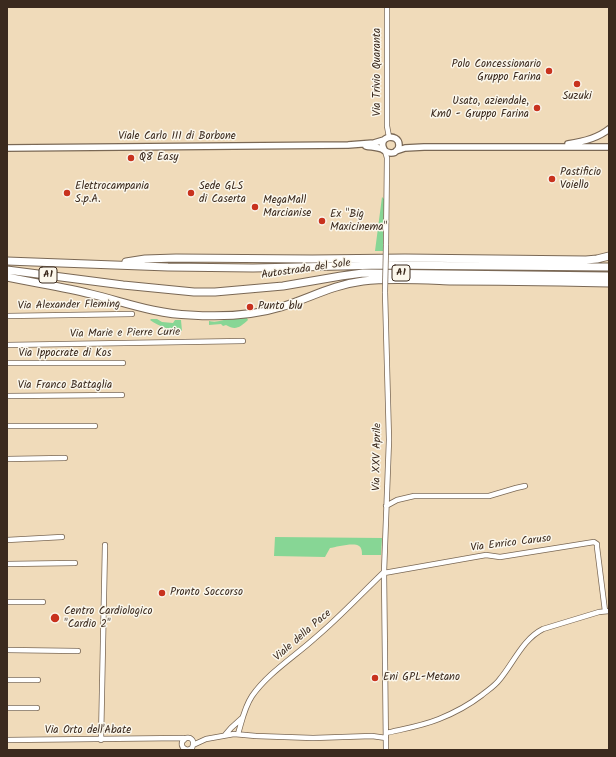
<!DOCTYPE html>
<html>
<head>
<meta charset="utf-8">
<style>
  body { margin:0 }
  #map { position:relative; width:616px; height:757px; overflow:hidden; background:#f0dbba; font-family:Kalam,sans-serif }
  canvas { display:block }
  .frame { position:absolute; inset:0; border:8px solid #3b2a1e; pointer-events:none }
</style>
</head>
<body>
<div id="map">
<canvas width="616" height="757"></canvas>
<div class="frame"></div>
</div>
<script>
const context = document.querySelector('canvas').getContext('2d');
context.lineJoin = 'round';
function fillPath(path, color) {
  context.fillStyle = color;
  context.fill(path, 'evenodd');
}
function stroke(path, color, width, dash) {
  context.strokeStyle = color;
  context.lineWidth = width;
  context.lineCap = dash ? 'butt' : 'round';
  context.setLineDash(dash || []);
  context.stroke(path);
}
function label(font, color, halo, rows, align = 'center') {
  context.font = font + ' Kalam,sans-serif';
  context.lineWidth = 3;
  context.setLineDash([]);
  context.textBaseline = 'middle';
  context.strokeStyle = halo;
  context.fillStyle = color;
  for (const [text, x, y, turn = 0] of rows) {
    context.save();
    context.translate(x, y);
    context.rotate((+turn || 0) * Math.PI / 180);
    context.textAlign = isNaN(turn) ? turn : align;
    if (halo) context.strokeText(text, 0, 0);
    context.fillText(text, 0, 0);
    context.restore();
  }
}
fillPath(new Path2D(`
  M382,197L384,199L383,251H375Z
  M247,318L248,320C240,327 236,331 226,325L223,326L221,324L209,325V321C217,323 222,320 229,319C235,318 241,318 247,318Z
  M151,319H157L162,322L173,323L175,320H181L182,331C170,330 160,327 150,320Z
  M275,537L382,538L381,555H362C362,552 362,548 359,546C354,542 336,547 330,548L325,557L274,556Z`), '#87d695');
const minor = new Path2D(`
  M387,7V126L389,137
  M385,151L387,158L386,245
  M385,292L389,440L384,572L386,750
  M7,316L132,314
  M7,345L243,341
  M7,363H123
  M7,396L122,395
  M7,426H95
  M7,459L65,458
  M386,506L397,500L414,496H489L516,488L525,486
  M7,540L62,537
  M7,564L75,563
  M384,573L486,555L500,557L594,542L597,544V547L605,611
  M7,602H43
  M7,650L78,651
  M7,680H38
  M7,708H37
  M386,733C403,729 422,726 439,719C454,713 469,705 482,695C488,690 495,686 500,679C514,662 523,639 543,629L599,612L609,611
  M238,734C242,721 244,708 252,696C268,673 294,657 315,638C339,618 361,594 384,572
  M225,735L231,728L242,718
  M7,740L184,738
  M101,740L105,545
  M193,745C194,740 191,737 186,738L182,742C181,746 183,749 188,750L192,748L193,745L206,739L234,734L256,736L313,738L372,736L386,738`);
const major = new Path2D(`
  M568,144C582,142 598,138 609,129
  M366,146C371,147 377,147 382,149C385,151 387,153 391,153C393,153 395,153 396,151C398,150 399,147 399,145C399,132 375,136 385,151
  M7,148L348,145L374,143L384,140
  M396,151L405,148L424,147H609`);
const highway = new Path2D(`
  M7,261L168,267L253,268L299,267L382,265L609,267
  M126,262L145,259L176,258L312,259L405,258L586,260L597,259L609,256
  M7,270L123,285L194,292H215L283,286L341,276L363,273L609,276
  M7,277C35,283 64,287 91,294C124,302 156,314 190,315C220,317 252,316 281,307C310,298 332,285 363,281C391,278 424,280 452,281C505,281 557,282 609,283`);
stroke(minor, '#7a6855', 6);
stroke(major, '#7a6855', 8);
stroke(highway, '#7a6855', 9);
stroke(minor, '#fff', 4.5);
stroke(major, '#fff', 5.5);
stroke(highway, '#fff', 7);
const minorBridge = new Path2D(`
  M385,292L386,245`);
stroke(minorBridge, '#7a6855', 6, []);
stroke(minorBridge, '#fff', 4.5);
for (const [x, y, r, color] of [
  [549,71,4,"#c8321e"],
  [577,84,4,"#c8321e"],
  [537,108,4,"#c8321e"],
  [131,158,4,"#c8321e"],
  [552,179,4,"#c8321e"],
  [67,193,4,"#c8321e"],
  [191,193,4,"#c8321e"],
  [255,207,4,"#c8321e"],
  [322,221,4,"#c8321e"],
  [250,307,4,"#c8321e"],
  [162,593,4,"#c8321e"],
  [55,618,5,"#c8321e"],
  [375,678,4,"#c8321e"]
]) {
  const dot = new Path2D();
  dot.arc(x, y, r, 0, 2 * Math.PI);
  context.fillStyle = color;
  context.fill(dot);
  stroke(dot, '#fbf7ec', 1.5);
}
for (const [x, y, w] of [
  [401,273,18],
  [48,275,18]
]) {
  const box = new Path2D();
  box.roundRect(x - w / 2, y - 8, w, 16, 3);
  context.fillStyle = '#fbf7ec';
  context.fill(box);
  stroke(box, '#3b2a1e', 1);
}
label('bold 10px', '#3b2a1e', null, [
  ["A1",401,273],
  ["A1",48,275]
]);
label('11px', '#3b2a1e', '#fbf7ec', [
  ["Polo Concessionario",541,65,"right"],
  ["Gruppo Farina",541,78,"right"],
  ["Suzuki",577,97,"center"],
  ["Usato, aziendale,",529,102,"right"],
  ["Km0 - Gruppo Farina",529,115,"right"],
  ["Q8 Easy",139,158],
  ["Pastificio",560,173],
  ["Voiello",560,186],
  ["Elettrocampania",75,187],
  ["S.p.A.",75,200],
  ["Sede GLS",199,187],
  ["di Caserta",199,200],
  ["MegaMall",263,201],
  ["Marcianise",263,214],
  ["Ex \"Big",330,215],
  ["Maxicinema\"",330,228],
  ["Punto blu",258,307],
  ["Pronto Soccorso",170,593],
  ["Centro Cardiologico",64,612],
  ["\"Cardio 2\"",64,625],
  ["Eni GPL-Metano",383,678]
], 'left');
label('11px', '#3b2a1e', '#fbf7ec', [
  ["Via Trivio Quaranta",378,72,-90],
  ["Viale Carlo III di Borbone",177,137],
  ["Autostrada del Sole",306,270,-8],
  ["Via Alexander Fleming",69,306,-1],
  ["Via Marie e Pierre Curie",125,334,-1],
  ["Via Ippocrate di Kos",65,354],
  ["Via Franco Battaglia",65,386],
  ["Via XXV Aprile",378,457,-89],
  ["Via Enrico Caruso",511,544,-7],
  ["Viale della Pace",303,636,-41],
  ["Via Orto dell'Abate",88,731]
]);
</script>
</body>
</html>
